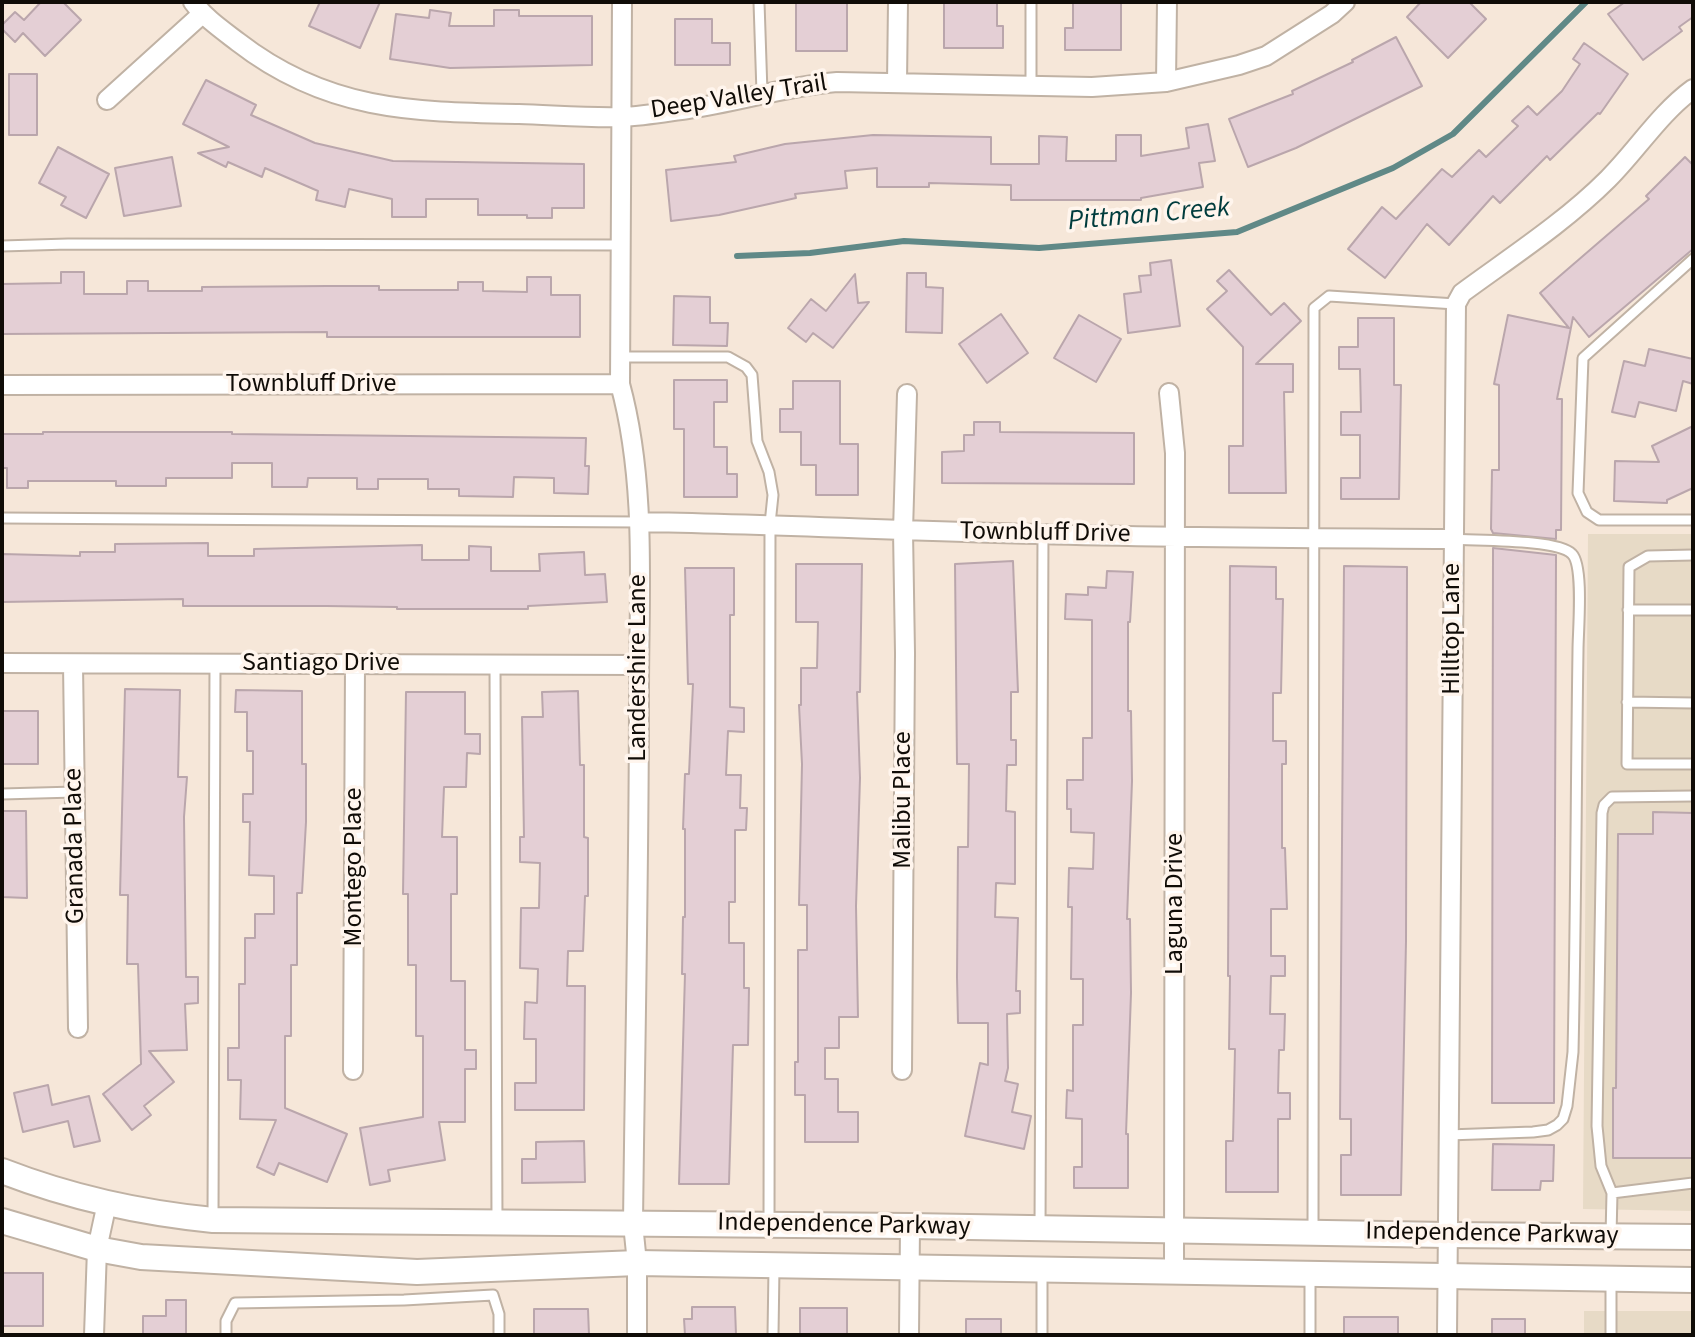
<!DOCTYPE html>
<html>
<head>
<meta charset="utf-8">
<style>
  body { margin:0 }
  #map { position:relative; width:1695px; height:1337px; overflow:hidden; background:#f6e7d9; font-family:"Source Sans 3",sans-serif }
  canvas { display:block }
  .frame { position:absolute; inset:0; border:4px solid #100c07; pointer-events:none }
</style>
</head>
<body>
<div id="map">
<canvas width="1695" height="1337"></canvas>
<div class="frame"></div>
</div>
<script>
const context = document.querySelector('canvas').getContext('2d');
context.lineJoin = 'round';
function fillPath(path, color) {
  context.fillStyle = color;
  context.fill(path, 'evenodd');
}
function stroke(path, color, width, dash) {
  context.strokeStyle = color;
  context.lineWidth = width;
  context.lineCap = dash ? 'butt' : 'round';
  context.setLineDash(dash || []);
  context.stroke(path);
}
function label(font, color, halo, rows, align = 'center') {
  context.font = font + ' "Source Sans 3",sans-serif';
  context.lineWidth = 7;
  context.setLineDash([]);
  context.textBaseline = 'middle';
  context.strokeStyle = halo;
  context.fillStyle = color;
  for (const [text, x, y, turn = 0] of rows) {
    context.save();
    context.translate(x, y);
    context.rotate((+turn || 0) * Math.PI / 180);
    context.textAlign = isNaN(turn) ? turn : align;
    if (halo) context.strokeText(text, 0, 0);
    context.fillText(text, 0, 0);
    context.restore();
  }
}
fillPath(new Path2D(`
  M1588,534H1693V1211L1583,1209Z
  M1584,1311H1693V1335H1584Z`), '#e7dac6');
stroke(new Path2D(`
  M737,256L810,253L904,241L1039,248L1237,232L1393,168L1453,134L1586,2`), '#608987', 6);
const building = new Path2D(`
  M41,2H63L81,20L45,56L23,33L15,42L2,29V25L15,12L24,20Z
  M320,2H380L360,48L309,26Z
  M796,2H847V51H796Z
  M944,2H997V26H1003V48H944Z
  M1073,2H1121V50H1065V28H1073Z
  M1421,2H1469L1486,19L1448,58L1407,17Z
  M1625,2H1693V17L1679,27L1682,31L1643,60L1608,14Z
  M430,10L451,13L449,26H494V10H519V16H592V65L450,68L390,59L396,14L429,18Z
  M675,19H712V43H730V65H675Z
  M1396,37L1422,86L1296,148L1248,167L1229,119L1293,94L1292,91L1353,62L1352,60Z
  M1584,43L1628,74L1600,114L1598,113L1550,160L1547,156L1500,203L1493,196L1449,245L1427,224L1385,278L1348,249L1382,207L1396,219L1442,169L1452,177L1479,150L1486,157L1518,126L1512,121L1528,106L1537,115L1562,91L1580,64L1573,59Z
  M9,74H37V135H9Z
  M206,80L256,105L251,115L315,143L393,161L584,164V208H552V218H527V215H478V199H426V217H392V199L349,189L345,207L316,200L318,191L265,168L262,177L228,162L226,167L198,153L229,147L183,124Z
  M1208,124L1215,161L1199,163L1203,187L1141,198V200H1011V185L929,183V187H877V168L845,171L847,188L795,194L796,198L719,215L671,221L666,170L736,162L734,156L785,144L873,135L991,137V164H1039V136L1067,137L1066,161H1116V135H1141V156L1189,148L1186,128Z
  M58,147L109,174L86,218L61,205L66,197L39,183Z
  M172,157L181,206L124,216L115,168Z
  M1685,157L1693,165V249L1589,337L1573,317L1557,399H1562L1561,530H1556V539L1493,533L1491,529L1492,470H1499V385L1494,384L1508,315L1569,328L1540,293L1649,199L1646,196Z
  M1171,260L1180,326L1128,333L1124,294L1141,292L1139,276L1151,275L1150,263Z
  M1229,270L1271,315L1284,303L1301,321L1256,364H1293V392H1284L1286,493H1229V446H1243V347L1207,309L1227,291L1217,281Z
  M61,272H84V294H127V281H148V291H202V287L327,286H379V290H458V282H483V291L527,292V277H551V295H580V337H327V332L2,334V284L61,283Z
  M907,273H926V287L943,288L942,333L906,332Z
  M855,274L858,303L869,302L833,348L813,333L806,342L788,328L811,299L826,311Z
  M674,296L710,297V323H728L727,346L673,345Z
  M1001,314L1028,353L987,383L959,344Z
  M1079,315L1121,339L1096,382L1054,358Z
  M1358,318H1394V385H1401L1399,499H1341V478H1360V435H1341V412H1361L1360,369H1339V347H1358Z
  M1649,349L1693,359V384L1683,381L1676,411L1639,402L1635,417L1612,412L1624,361L1645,366Z
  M674,380H727V402H714V447H727V474H737V497H684V429H674Z
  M793,381H840V444H858V495H816V465H801V432H780V409H793Z
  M974,422H1000V432L1134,433V484L942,483V452L964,451V435H974Z
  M1693,426V488L1667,500V503L1614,501L1615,461L1659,462L1652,446Z
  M43,432H232V434L586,438L585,466H589L588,494L554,493V478L514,477L513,497L459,496V489H428V479H378V489H357V478H308L307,487H272V463H232V478H166V486H116V481H28V488H7V468H2V434H43Z
  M208,543V556H254V549L422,545V560H469V546L491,547V571H540L539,554L584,552L585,575L605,574L607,602L528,606V609H397V607L326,606H183V599L2,602V554L80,556V552H115V544Z
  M1493,548L1556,555L1554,1103H1492Z
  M1013,561L1018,692H1011V740H1016V765H1007L1006,811L1015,812V884L996,883L995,917L1018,918L1016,991H1020V1013L1007,1014L1008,1068L1005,1081L1018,1084L1012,1112L1031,1116L1024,1149L965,1136L980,1063L988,1065V1023H958L957,977L958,847H968L969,764H957L955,564Z
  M796,564H862L860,692H857L860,778L856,906L858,1017H839V1048H825V1079H838V1112H858V1142H805V1095H795V1062H798V950H807V905H799L802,764L799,705H801V668H817L818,622H796Z
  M1230,566L1276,567V599H1283L1281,693H1273V741H1286V764H1282V848H1285L1287,909H1271V956H1285V976H1271L1270,1014H1285L1284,1050H1279L1278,1093H1290V1119H1278V1192H1226V1141H1233L1235,1049H1229L1230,976H1228Z
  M1344,566L1407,567L1406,941L1401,1195H1341V1155H1351V1119H1340Z
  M685,568H734V615H730V707L744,708V732L728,731L726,775H741L740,808H747L746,830H735V902H729V943H744V988H749L748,1045H733L729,1184H679L685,974H682L683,917H685V829H683L685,774H689L693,684H688Z
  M1107,571L1133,572L1130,622H1128V711H1131L1132,781L1127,919H1130L1131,993L1126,1134H1128V1188H1074V1167H1082V1119L1066,1118L1067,1090L1073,1091V1025H1083V979H1071L1072,907H1068L1069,868L1093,869L1094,833L1071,832V809H1067V780H1083V738H1092V620L1065,619L1066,594L1088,595V587L1106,588Z
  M125,689L180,690L178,777H187L184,817L186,977H198V1003L185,1004L187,1050L149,1051L174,1082L144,1106L151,1115L132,1130L103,1094L141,1064L138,964H127L128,895H120Z
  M236,690L302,691V764H306V822L302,893H297V965H291V1036H285V1108L347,1134L327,1182L279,1163L274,1175L257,1167L276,1120L240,1119L241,1080H228V1048H239V984H245V938H255V914H274V876L249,875L250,822H243V794H253V751H247V712H235Z
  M578,691L580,765H584V837L588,838V896H585L583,951H568L567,986H585L584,1110H515V1083H536V1039H524L525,1002L537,1003L538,969L520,968L521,908H539L540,863L520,862V837H524L522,717H543L542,692Z
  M406,692H465V734H480V754L467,753L466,787H444L442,837H457V894H451V981H465V1050H476V1069H465V1122H439L445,1160L388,1170L390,1181L370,1185L360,1128L423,1117V1036H416V965H408V894H403Z
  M2,711H38V764H2Z
  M2,811H26L27,898L2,897Z
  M1653,812L1693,813V1158H1613V1088H1616L1618,834H1653Z
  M48,1085L52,1105L89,1096L100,1141L74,1147L68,1121L23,1132L14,1093Z
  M584,1141L585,1182L522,1183V1159H536V1142Z
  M1493,1144L1554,1145L1553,1181H1541L1540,1190H1492Z
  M2,1273H43V1326H2Z
  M166,1300H186V1335H143V1316H166Z
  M692,1307H735L736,1335H685L684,1319H692Z
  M800,1308H847V1335H800Z
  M534,1309H588L589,1335H534Z
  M1344,1317H1398V1335H1344Z
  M966,1319H1001V1335H966Z
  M1492,1319H1525V1335H1492Z`);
fillPath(building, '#e4cfd5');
stroke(building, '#baa6ac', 2);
const lane = new Path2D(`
  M759,2L762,93
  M1031,86V2
  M2,246L68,244L621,245
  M1693,259L1583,358L1578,493L1587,512L1599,520H1693
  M621,357H728L746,367L752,375L757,441L769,472L773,495L770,524L769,1225
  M2,518L638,522
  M1693,555L1648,556L1629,567L1627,764H1693
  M1628,610H1693
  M495,665L497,1221
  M1627,702L1693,703
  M2,794L75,792
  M1448,1135L1533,1132L1548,1130L1557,1125L1563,1119L1567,1106L1573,1052C1576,918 1576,784 1578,650C1578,631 1584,566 1572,554C1558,539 1475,541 1452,539
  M1612,1193L1693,1183
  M213,1217L215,664
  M1040,1228L1043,534
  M1313,1230L1314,308L1329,296L1456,304
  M1611,1236L1612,1193L1601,1166L1597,1126L1602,813L1604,805L1612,797L1693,796
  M1042,1270V1335
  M1310,1274V1335
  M226,1335V1321L235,1303L404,1300L493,1295L499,1314V1335
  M773,1335L774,1268
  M1611,1335V1282`);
const street = new Path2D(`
  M193,2C205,18 221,29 238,42C327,111 412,112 519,114C553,115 588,118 622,117C644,116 666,112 688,109C738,102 786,86 837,82L1092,87L1166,82L1239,65L1266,56L1332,14L1345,2
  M622,2L620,384C647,483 639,589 639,691C639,869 635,1046 633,1224L637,1263V1335
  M1166,82L1167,2
  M897,83L898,2
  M107,100L202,14
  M2,385L620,384
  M1169,393L1175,453L1174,1271
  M638,522C772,524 905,531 1039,534C1177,538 1314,538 1452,539
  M2,663L639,665
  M73,664L78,1028
  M353,1070L355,664
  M902,1070L905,653L903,531L907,394
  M94,1335L97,1249L107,1203
  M909,1335L910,1226
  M1447,1335L1456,304L1462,293C1511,257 1565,222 1608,179C1637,150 1660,113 1693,89`);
const secondary = new Path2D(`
  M2,1171C69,1197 141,1213 213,1220L910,1226L1446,1235L1693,1237
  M2,1221L97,1249L141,1257L417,1272L637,1263L1693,1280`);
stroke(lane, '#c0b2a4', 13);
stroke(street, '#c0b2a4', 22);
stroke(secondary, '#c0b2a4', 28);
stroke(lane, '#fff', 9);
stroke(street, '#fff', 18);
stroke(secondary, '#fff', 24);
label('26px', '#100c07', '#fff5ed', [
  ["Deep Valley Trail",739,98,-9],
  ["Townbluff Drive",311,385],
  ["Townbluff Drive",1045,534,1],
  ["Hilltop Lane",1453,629,-90],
  ["Santiago Drive",321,664],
  ["Landershire Lane",639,668,-90],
  ["Malibu Place",904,800,-90],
  ["Granada Place",76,846,-91],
  ["Montego Place",355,867,-90],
  ["Laguna Drive",1176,904,-90],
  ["Independence Parkway",844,1226,1],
  ["Independence Parkway",1492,1235,1]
]);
label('italic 28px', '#003c3d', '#fff5ed', [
  ["Pittman Creek",1149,216,-5]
]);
</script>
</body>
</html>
